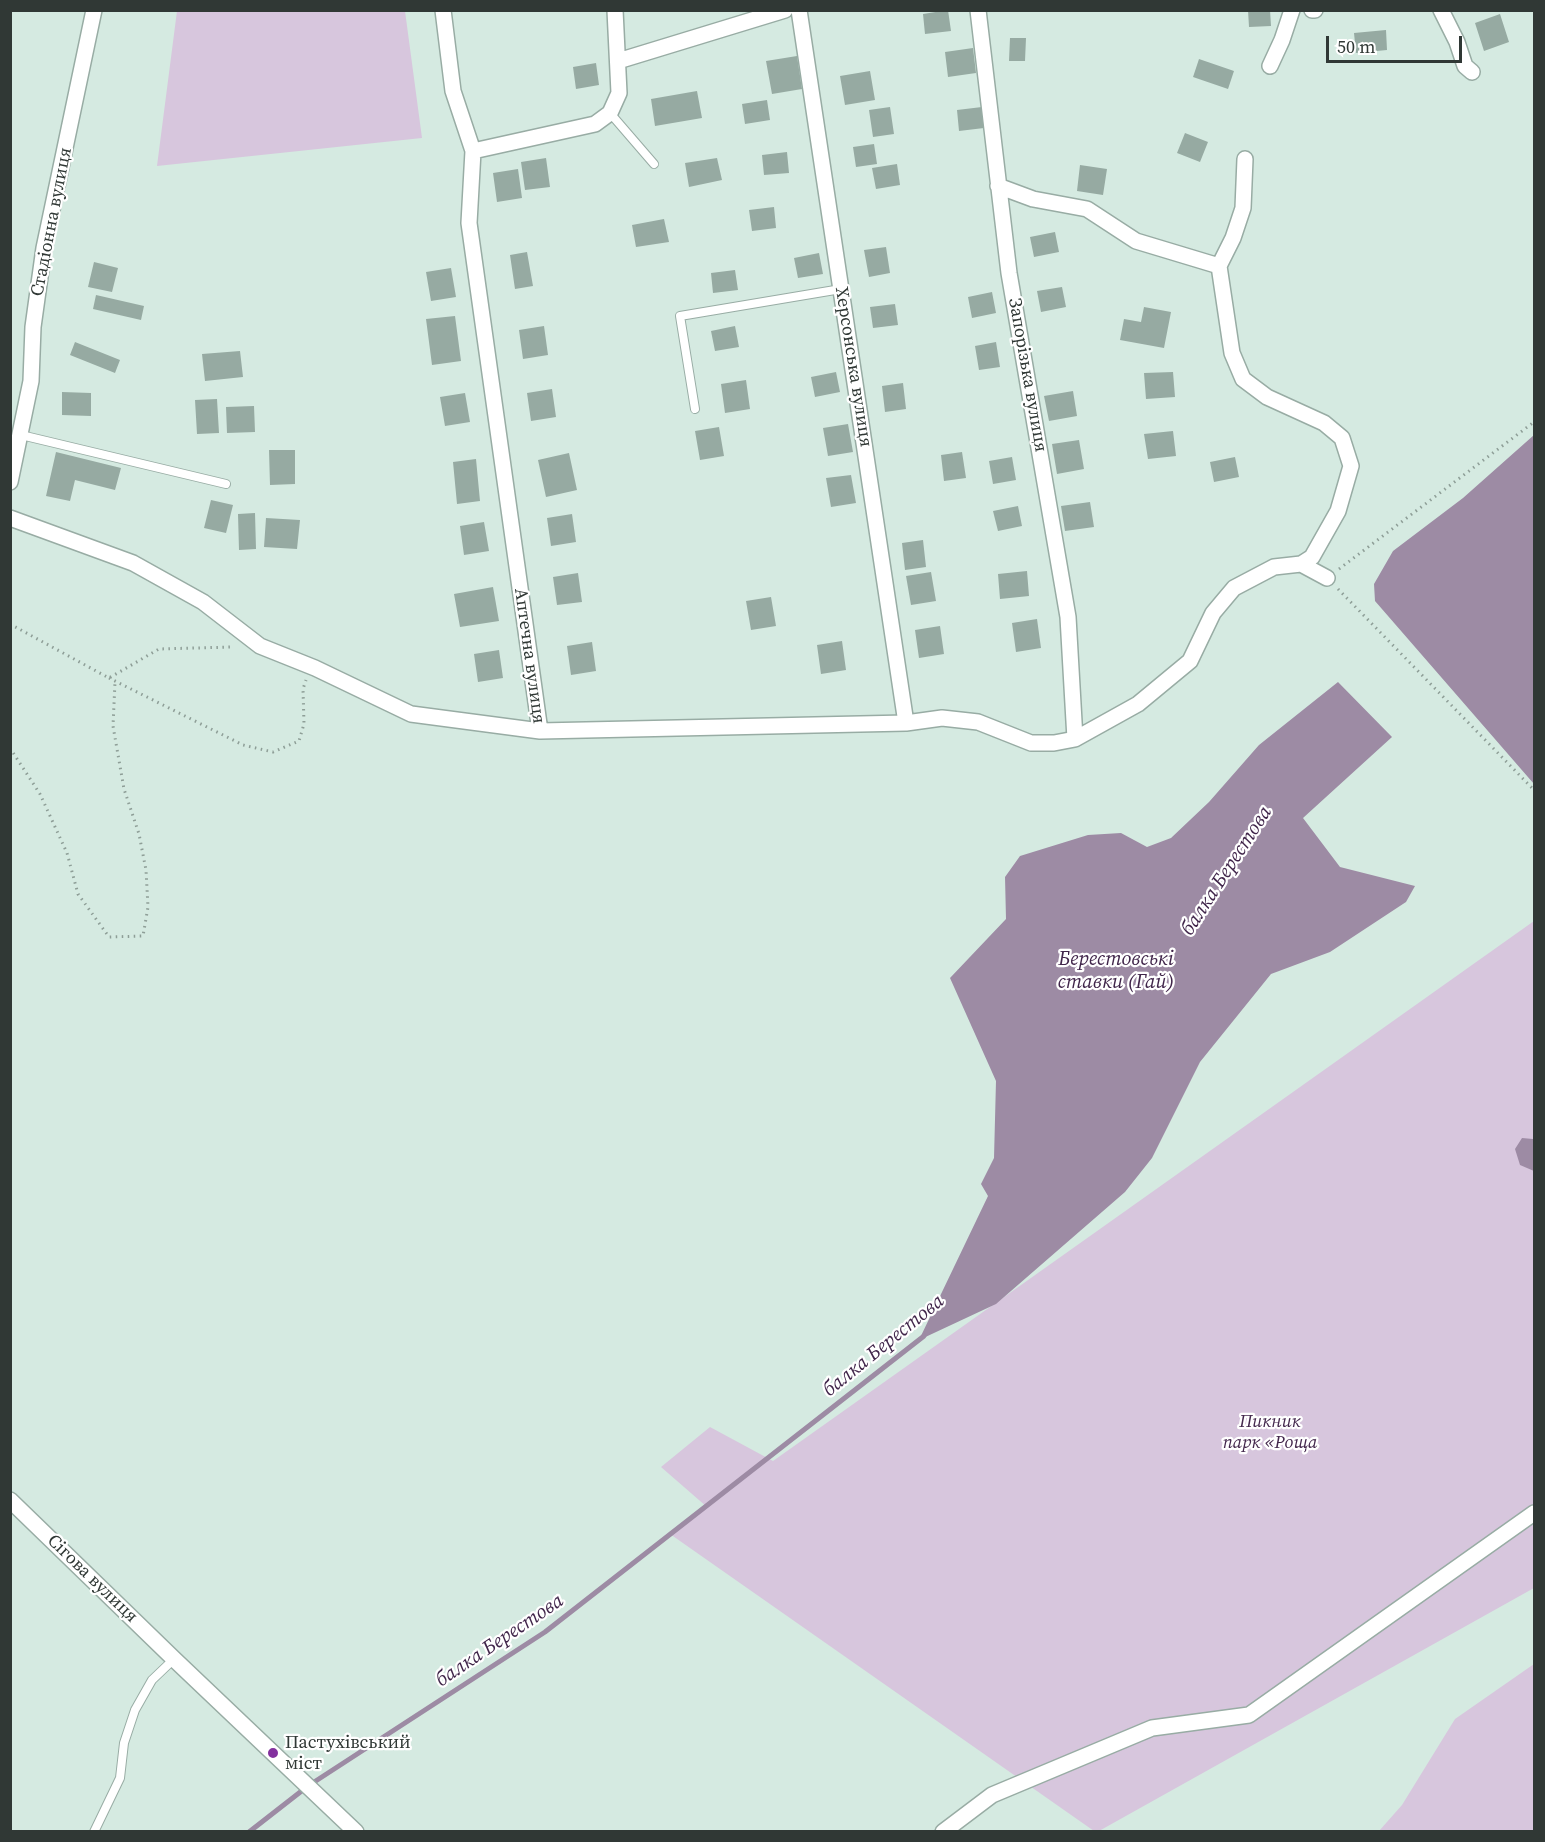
<!DOCTYPE html>
<html>
<head>
<meta charset="utf-8">
<style>
  body { margin:0 }
  #map { position:relative; width:1545px; height:1842px; overflow:hidden; background:#d5eae1; font-family:"Source Serif 4",serif }
  canvas { display:block }
  .frame { position:absolute; inset:0; border:12px solid #303835; pointer-events:none }
  .scale { position:absolute; left:1326px; top:36px; width:136px; height:27px; box-sizing:border-box; border:3px solid #303835; border-top:0; padding-left:8px; font-size:18px; line-height:21px; white-space:nowrap; color:#303835; -webkit-text-stroke:4px #fff; paint-order:stroke }
</style>
</head>
<body>
<div id="map">
<canvas width="1545" height="1842"></canvas>
<div class="frame"></div>
<div class="scale">50 m</div>
</div>
<script>
const context = document.querySelector('canvas').getContext('2d');
context.lineJoin = 'round';
function fillPath(path, color) {
  context.fillStyle = color;
  context.fill(path, 'evenodd');
}
function stroke(path, color, width, dash) {
  context.strokeStyle = color;
  context.lineWidth = width;
  context.lineCap = dash ? 'butt' : 'round';
  context.setLineDash(dash || []);
  context.stroke(path);
}
function label(font, color, halo, rows, align = 'center') {
  context.font = font + ' "Source Serif 4",serif';
  context.lineWidth = 4.5;
  context.setLineDash([]);
  context.textBaseline = 'middle';
  context.strokeStyle = halo;
  context.fillStyle = color;
  for (const [text, x, y, turn = 0] of rows) {
    context.save();
    context.translate(x, y);
    context.rotate((+turn || 0) * Math.PI / 180);
    context.textAlign = isNaN(turn) ? turn : align;
    if (halo) context.strokeText(text, 0, 0);
    context.fillText(text, 0, 0);
    context.restore();
  }
}
fillPath(new Path2D(`
  M177,11H405L422,138L157,166Z
  M1534,921V1588L1099,1831H1094L670,1534L707,1507L661,1467L710,1427L773,1461Z
  M1534,1664V1831H1379L1402,1805L1455,1719Z`), '#d7c6dd');
fillPath(new Path2D(`
  M1534,435V784L1375,601L1374,584L1393,551L1463,498Z
  M1338,682L1392,737L1303,818L1340,867L1415,886L1406,902L1330,952L1271,974L1200,1062L1152,1158L1125,1192L996,1304L919,1340L988,1196L981,1184L994,1158L996,1081L950,978L1006,919L1005,877L1020,856L1088,835L1121,833L1147,847L1171,838L1209,802L1259,745Z
  M1522,1138L1533,1139L1534,1171L1520,1165L1515,1149Z`), '#9d8ba4');
stroke(new Path2D(`
  M249,1832L308,1786L545,1632L924,1336`), '#9d8ba4', 5);
fillPath(new Path2D(`
  M948,10L951,31L925,34L923,14Z
  M1248,10H1270L1271,26L1249,27Z
  M1500,14L1509,42L1484,51L1475,23Z
  M1386,30L1387,50L1356,53L1354,33Z
  M1010,38H1026L1025,61H1009Z
  M973,48L976,73L948,77L945,52Z
  M797,56L802,89L772,94L766,61Z
  M1199,59L1234,71L1228,89L1193,77Z
  M596,63L599,85L576,89L573,67Z
  M870,71L875,100L845,105L840,76Z
  M697,91L702,118L655,126L651,99Z
  M767,100L770,120L745,124L742,104Z
  M890,107L894,134L873,137L869,110Z
  M982,107L984,128L959,131L957,110Z
  M1185,133L1208,142L1200,162L1177,153Z
  M874,144L877,164L856,167L853,147Z
  M787,152L789,173L764,175L762,155Z
  M546,158L550,187L525,190L521,162Z
  M717,158L722,180L689,187L685,163Z
  M897,164L900,185L876,189L872,168Z
  M1080,165L1107,169L1103,195L1077,191Z
  M518,169L522,198L497,202L493,173Z
  M774,207L776,228L752,231L749,210Z
  M664,219L669,242L636,247L632,225Z
  M1055,232L1059,252L1034,257L1030,237Z
  M886,247L890,273L869,277L864,250Z
  M527,252L533,286L515,289L510,255Z
  M819,253L823,274L798,278L794,258Z
  M94,262L118,268L112,292L88,287Z
  M451,268L456,297L431,301L426,272Z
  M735,270L738,290L713,293L711,273Z
  M1062,287L1066,307L1041,312L1037,291Z
  M992,292L996,313L972,318L968,297Z
  M96,295L144,306L141,320L93,309Z
  M895,304L898,325L873,328L870,307Z
  M1144,307L1171,312L1164,348L1120,340L1124,319L1141,322Z
  M455,316L461,361L432,365L426,319Z
  M544,326L548,355L523,359L519,330Z
  M735,326L739,347L715,351L711,331Z
  M75,342L120,360L115,373L70,355Z
  M996,342L1000,367L979,370L975,346Z
  M240,351L243,377L205,381L202,354Z
  M836,372L840,392L815,397L811,377Z
  M1173,372L1175,397L1146,399L1144,373Z
  M746,380L750,409L725,413L721,384Z
  M903,383L906,409L885,412L882,386Z
  M552,389L556,417L531,421L527,393Z
  M1073,391L1077,416L1049,421L1044,396Z
  M62,392L91,393V416L62,415Z
  M465,393L470,422L445,426L440,397Z
  M217,399L219,433L197,434L195,400Z
  M254,406L255,432L227,433L226,407Z
  M848,424L853,452L828,456L823,428Z
  M719,427L724,456L700,460L695,431Z
  M1173,431L1176,456L1148,459L1144,434Z
  M1079,440L1084,469L1057,474L1052,444Z
  M269,450H295V484L270,485Z
  M56,452L121,468L115,490L75,480L70,501L46,496Z
  M962,452L966,478L944,481L941,455Z
  M569,453L577,490L546,497L538,460Z
  M1012,457L1016,480L993,484L989,461Z
  M1235,457L1239,477L1214,482L1210,462Z
  M476,459L480,501L457,504L453,462Z
  M851,475L856,503L831,507L826,478Z
  M211,500L233,505L226,533L204,528Z
  M1090,502L1094,527L1065,531L1061,506Z
  M1018,506L1022,526L998,531L993,511Z
  M255,513L256,549L239,550L238,514Z
  M572,514L576,542L551,546L547,518Z
  M266,518L300,520L297,549L264,547Z
  M484,522L489,551L464,555L460,526Z
  M923,540L926,567L905,570L902,543Z
  M1027,571L1029,596L1000,599L998,574Z
  M931,572L936,601L911,605L906,576Z
  M578,573L582,602L557,605L553,577Z
  M493,587L499,621L460,627L454,594Z
  M771,597L776,626L751,630L746,601Z
  M1037,619L1041,648L1016,652L1012,623Z
  M940,626L944,654L919,658L915,630Z
  M842,641L846,670L821,674L817,645Z
  M592,642L596,671L571,675L567,646Z
  M499,650L503,678L478,682L474,654Z`), '#96aaa2');
const lane = new Path2D(`
  M610,113L654,164
  M695,409L680,316L841,289
  M21,435L226,484
  M94,1832L120,1778L124,1743L135,1710L152,1680L174,1659`);
const street = new Path2D(`
  M799,10L906,723
  M978,10L1009,273L1068,617L1075,739
  M1312,10H1315
  M1441,10L1457,42L1465,66L1472,72
  M618,61L785,10
  M1270,66L1282,40L1292,10
  M473,151L595,124L610,113L619,93L615,10
  M998,186L1033,199L1087,209L1136,241L1219,266L1233,238L1243,208L1245,159
  M1219,266L1232,353L1243,379L1267,397L1324,423L1342,438L1351,466L1338,511L1312,557L1301,564
  M10,482L31,381L33,327L44,248L94,10
  M10,518L133,563L203,602L260,646L315,668L411,714L540,731L469,223L473,151L453,91L443,10
  M540,731L906,723L942,718L978,722L1031,743H1054L1075,739L1138,704L1190,661L1213,613L1234,588L1274,567L1301,564L1327,578
  M10,1500L174,1659L356,1832
  M943,1832L992,1795L1152,1728L1249,1715L1534,1513`);
stroke(lane, '#98aca4', 10);
stroke(street, '#98aca4', 18);
stroke(new Path2D(`
  M1339,569L1534,422
  M1338,589L1534,790
  M10,624L109,678L159,649L232,647
  M109,678L243,745L273,752L299,741L304,724L303,689L306,680
  M10,748L40,794L67,853L78,894L109,937L143,936L148,907L146,870L139,834L124,789L113,726L115,682`), '#8e9e97', 3, [1.5, 4.5]);
stroke(lane, '#fff', 8);
stroke(street, '#fff', 15);
for (const [x, y, r, color] of [
  [273,1753,6,"#83309e"]
]) {
  const dot = new Path2D();
  dot.arc(x, y, r, 0, 2 * Math.PI);
  context.fillStyle = color;
  context.fill(dot);
  stroke(dot, '#fff', 2);
}
label('18px', '#303835', '#fff', [
  ["Стадіонна вулиця",52,222,-79],
  ["Херсонська вулиця",853,367,81],
  ["Запорізька вулиця",1027,375,80],
  ["Аптечна вулиця",529,656,82],
  ["Сігова вулиця",92,1579,44]
]);
label('italic 18px', '#44284d', '#fff', [
  ["Пикник",1270,1422],
  ["парк «Роща",1270,1443]
]);
label('18px', '#303835', '#fff', [
  ["Пастухівський",285,1743],
  ["міст",285,1764]
], 'left');
label('italic 20px', '#40254a', '#fff', [
  ["балка Берестова",1227,871,-57],
  ["Берестовські",1116,960],
  ["ставки (Гай)",1116,983],
  ["балка Берестова",884,1346,-39],
  ["балка Берестова",500,1641,-34]
]);
</script>
</body>
</html>
